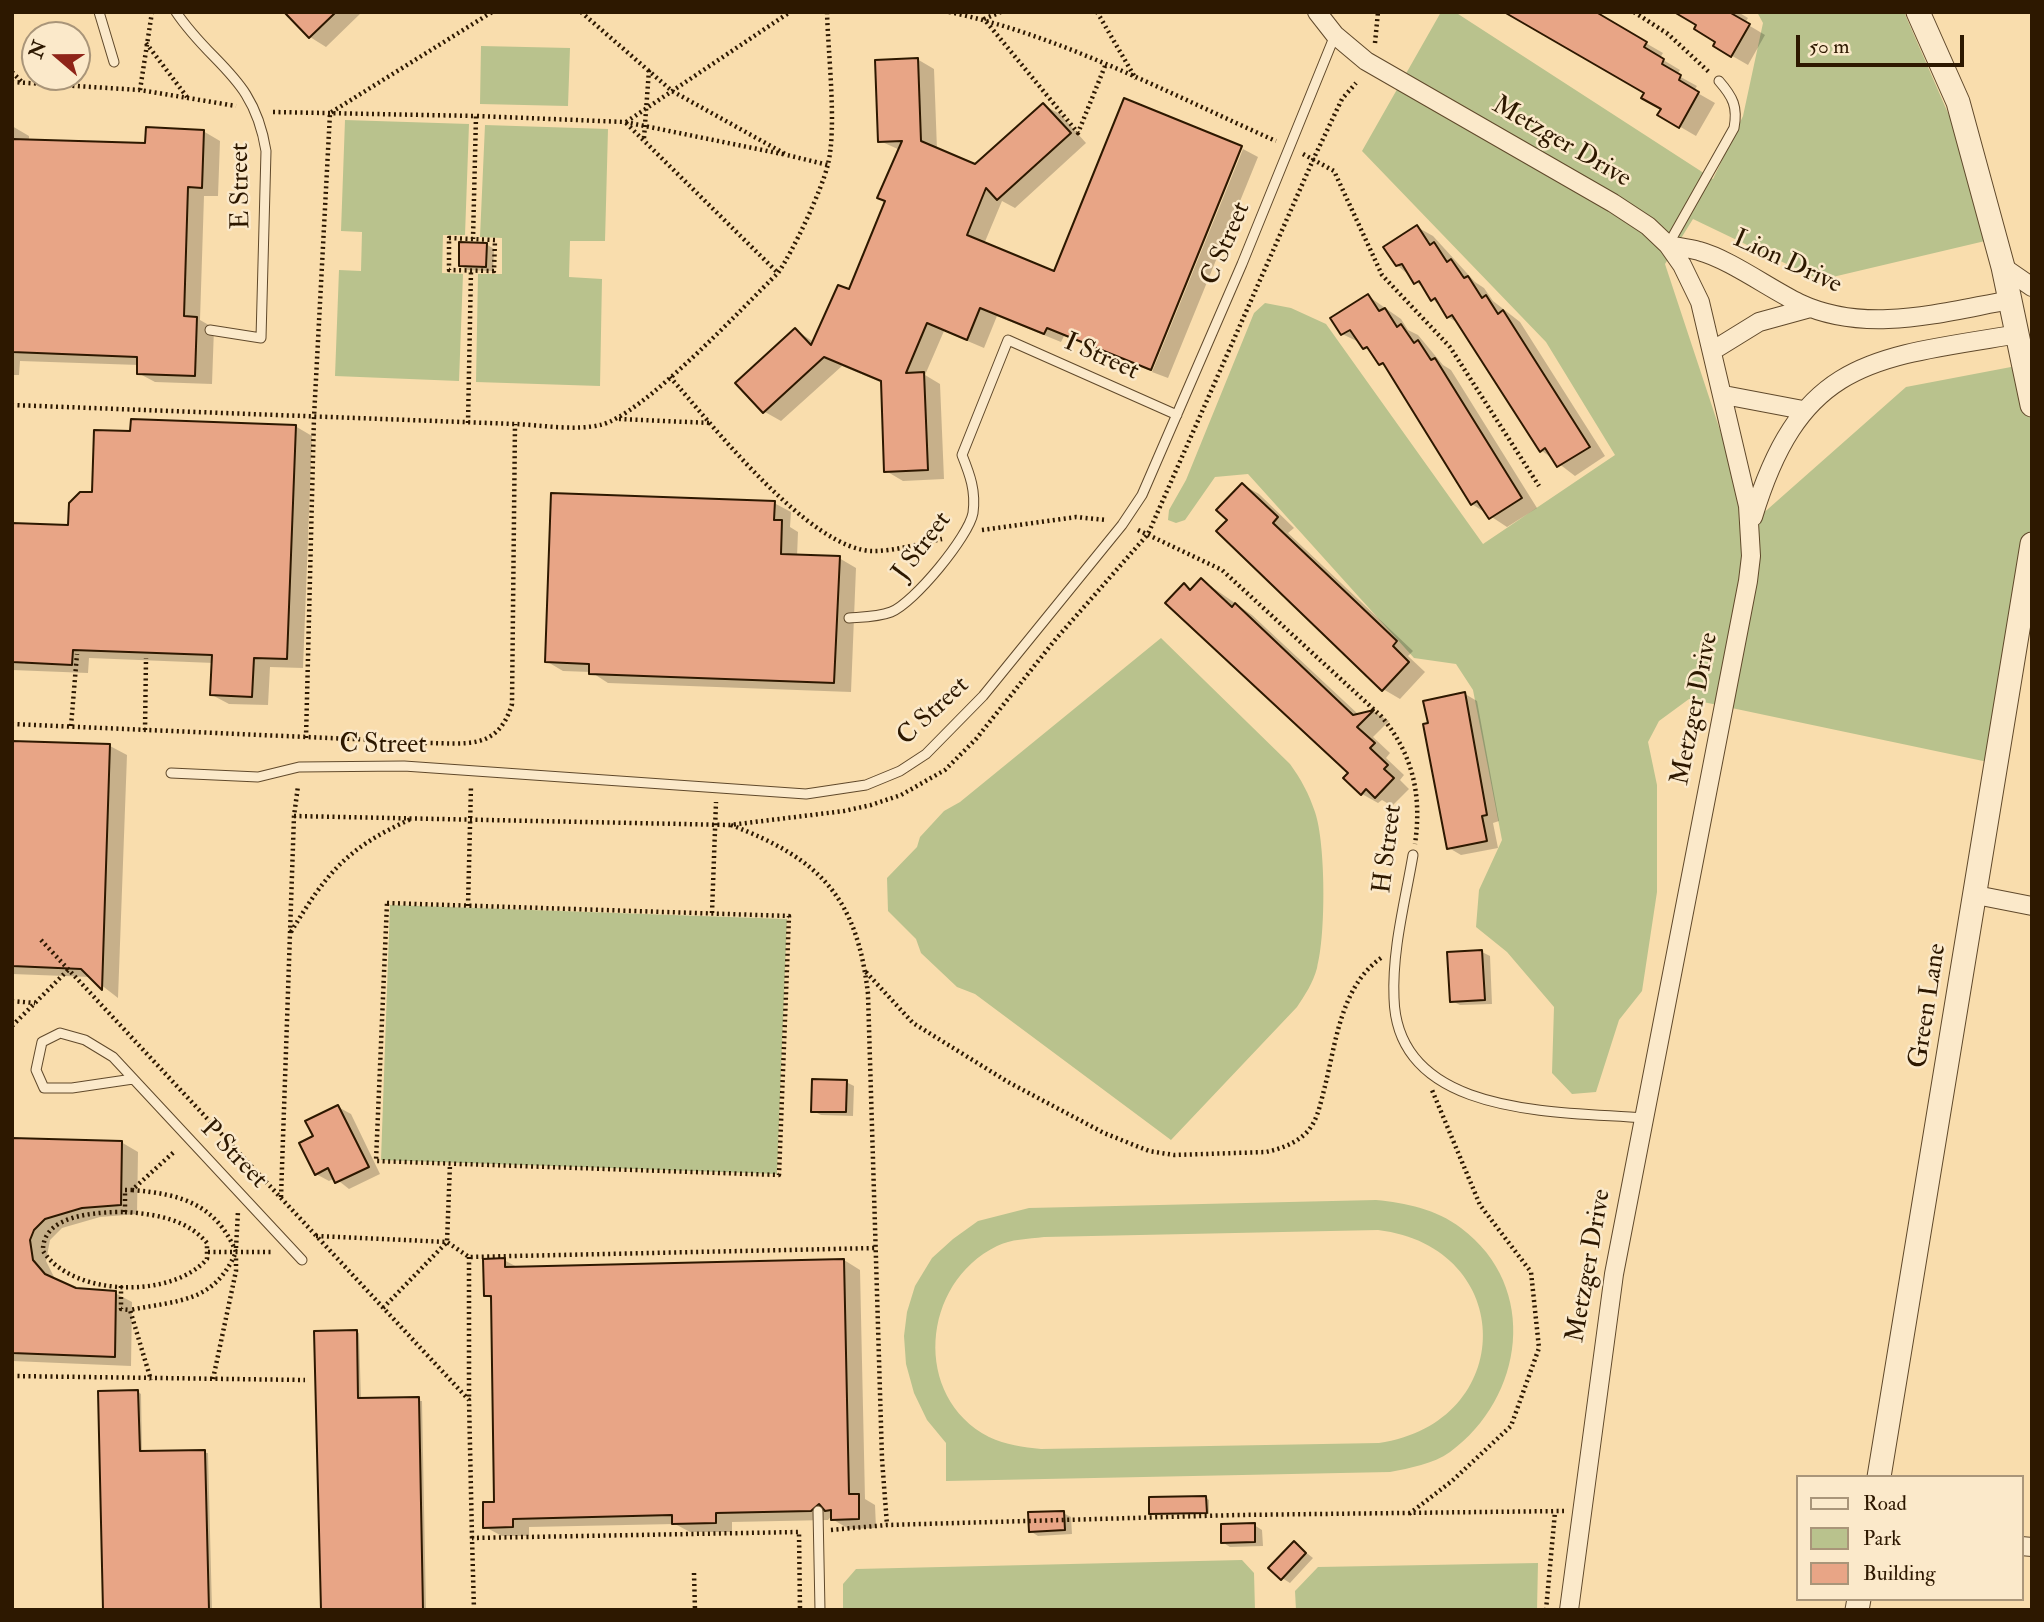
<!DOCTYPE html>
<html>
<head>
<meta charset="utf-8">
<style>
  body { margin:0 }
  #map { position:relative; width:2044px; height:1622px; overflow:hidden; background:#f9ddad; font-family:"IM FELL Double Pica",serif }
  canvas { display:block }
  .frame { position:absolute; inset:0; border:14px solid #2d1800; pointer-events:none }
  .legend { position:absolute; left:1796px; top:1475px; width:228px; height:126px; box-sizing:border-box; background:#fbe9ca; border:2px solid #a99579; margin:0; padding:9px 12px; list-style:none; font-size:21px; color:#2d1800 }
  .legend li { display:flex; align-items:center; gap:14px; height:35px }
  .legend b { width:35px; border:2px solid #a99579 }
  .north { position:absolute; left:21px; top:21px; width:70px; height:70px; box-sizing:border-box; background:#fbe9ca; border:2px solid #a99579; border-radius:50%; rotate:290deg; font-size:19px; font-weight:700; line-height:28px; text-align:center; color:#2d1800 }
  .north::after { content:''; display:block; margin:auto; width:24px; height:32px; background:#8f2418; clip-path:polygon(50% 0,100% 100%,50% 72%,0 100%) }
  .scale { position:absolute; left:1796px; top:35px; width:168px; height:32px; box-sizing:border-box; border:4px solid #2d1800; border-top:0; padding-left:9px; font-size:21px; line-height:24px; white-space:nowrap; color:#2d1800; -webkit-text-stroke:5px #fbe9ca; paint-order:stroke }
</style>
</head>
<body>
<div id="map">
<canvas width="2044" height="1622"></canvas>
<div class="frame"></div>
<ul class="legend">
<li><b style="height:9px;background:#fbe9ca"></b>Road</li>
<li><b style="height:19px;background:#b9c28d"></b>Park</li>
<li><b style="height:19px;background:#e8a586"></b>Building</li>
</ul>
<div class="north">N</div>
<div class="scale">50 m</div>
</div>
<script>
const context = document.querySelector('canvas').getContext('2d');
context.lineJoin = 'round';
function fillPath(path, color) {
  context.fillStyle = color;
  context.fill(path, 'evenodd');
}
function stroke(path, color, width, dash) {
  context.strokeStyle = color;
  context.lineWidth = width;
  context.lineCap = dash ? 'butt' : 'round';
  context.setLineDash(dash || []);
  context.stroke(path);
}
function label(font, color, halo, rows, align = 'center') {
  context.font = font + ' "IM FELL Double Pica",serif';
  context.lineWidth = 5;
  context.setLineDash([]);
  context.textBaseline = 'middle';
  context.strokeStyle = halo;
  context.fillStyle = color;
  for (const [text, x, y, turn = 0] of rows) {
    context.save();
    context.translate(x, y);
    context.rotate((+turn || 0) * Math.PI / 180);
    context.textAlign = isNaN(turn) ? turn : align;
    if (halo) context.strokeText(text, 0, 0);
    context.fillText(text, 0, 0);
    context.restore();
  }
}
fillPath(new Path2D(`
  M1441,12H1455L1713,179L1743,116L1763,23L1757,12H1904L2002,237L1820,280L1693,219L1665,264L1751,524L1906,387L2032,363V553L2002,765L1689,699L1659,721L1648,742L1657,785V892L1642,991L1619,1020L1596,1092L1572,1094L1552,1073L1554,1007L1507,952L1476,927L1479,890L1502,840L1473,690L1456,664L1414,658L1248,474L1215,477L1185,520L1176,523L1168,520L1169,510L1186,480L1254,313L1265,303L1291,308L1326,324L1483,544L1615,455L1546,342L1362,151Z
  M481,46L570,48L568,106L480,104Z
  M345,120L469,124L465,235H443L442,273L463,274L459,381L335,376L339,270L361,271L362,232L341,231Z
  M485,125L608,129L605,241H570L569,277L602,279L600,386L476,382L478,274H502V238L480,237Z
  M1161,638L1290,764C1301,779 1309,794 1315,812C1326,844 1326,936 1317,968C1313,983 1305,995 1297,1007L1171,1140L975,994L957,987L921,953L916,939L888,911L887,878L917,847L920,837L944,811L960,802Z
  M390,905L787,919L777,1174L381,1160Z
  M1376,1200C1406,1203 1436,1209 1461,1228C1540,1287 1524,1398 1450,1452C1433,1464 1410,1468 1390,1472L946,1481V1443L927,1420L914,1393L906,1364L904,1336L907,1312L915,1286L932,1258L953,1239L978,1221L1029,1208ZM1378,1230C1518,1247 1518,1423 1379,1443L1041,1449C1023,1447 1006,1445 989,1437C912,1397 921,1283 997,1246C1011,1239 1028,1239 1044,1237Z
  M1242,1560L1254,1573L1255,1610H843V1584L856,1569Z
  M1538,1563L1537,1610H1296L1295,1591L1318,1567Z`), '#b9c28d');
fillPath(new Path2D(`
  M286,12H362L326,47L310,37Z
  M1592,12L1663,53L1660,58L1680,70L1677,75L1697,86L1694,91L1715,103L1696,136L1660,115L1663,109L1646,92Z
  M1677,12H1738L1748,18L1745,23L1765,35L1748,65L1715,46L1717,41L1698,24Z
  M917,59L934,69L937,150L976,166L1043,105L1060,114L1086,143L1015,208L1002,201L984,244L1055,274L1240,147L1149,370L1064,336L1061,342L997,316L984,348L944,331L925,375L940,384L944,479L903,481L886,471L883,383L842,366L781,421L765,412L738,383L795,330L814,342L850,292L887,201L900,150L880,141Z
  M12,126L29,136V141L147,145L203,131L220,141L218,196H204L200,320L214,328L212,384L155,382L138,373L139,365L20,361L19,375H12Z
  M1243,149L1258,157L1168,378L1152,372Z
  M1417,227L1433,236L1475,282L1484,288L1493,301L1520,322L1605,456L1575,476L1541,450L1460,324L1448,317L1425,289L1397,265Z
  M486,244L494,249L493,271L468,270L460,265Z
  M1368,296L1401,319L1408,330L1418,335L1443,365L1451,370L1537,508L1507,527L1472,504L1390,369L1361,343L1342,334Z
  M295,426L312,436L303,668L270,667L268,705L229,704L212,695L214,663L89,658L88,673L12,670V525L70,527L132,433Z
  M1243,485L1259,494L1294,528L1288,533L1413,651L1408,656L1425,672L1400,699L1383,689L1229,520Z
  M774,503L791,512L790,527L798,532L797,557L839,558L856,568L851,692L608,683L591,672L563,671L546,661Z
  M1202,580L1252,615L1359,715L1374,712L1389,721L1373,737L1390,753L1386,758L1404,775L1400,780L1409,789L1392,806L1382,800L1378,803L1362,794L1350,773L1184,586L1192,590Z
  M1465,694L1477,701L1499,821L1493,823L1498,848L1461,855L1449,848Z
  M12,742L110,746L127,755L118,998L91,977L12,974Z
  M1482,952L1490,956L1492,1004L1460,1005L1452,1001Z
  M846,1082L854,1086L853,1116L821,1115L813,1111Z
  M338,1107L351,1114L380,1174L349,1189L335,1178L329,1181L316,1174L315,1137Z
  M12,1140L121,1142L138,1152L137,1214L100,1217L62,1228L50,1240L46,1261L55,1279L64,1285L95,1293H115L132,1302L131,1366L12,1361Z
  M504,1260L519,1268L844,1260L860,1270L865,1499L875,1505L876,1528L849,1529L832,1519V1515L828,1520L732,1522V1532H690L675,1524L529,1527V1536H502L485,1527L496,1503L492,1299L485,1295Z
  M356,1332L359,1333L361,1400L422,1401L426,1610H323Z
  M138,1392L141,1394L142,1453H208L212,1610H105Z
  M1206,1498L1209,1500V1514L1151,1513Z
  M1063,1513L1071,1517L1072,1534L1038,1536L1030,1531Z
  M1254,1525L1262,1530L1263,1546L1230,1547L1222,1542Z
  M1294,1543L1313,1558L1290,1583L1282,1578Z`), '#0003');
const building = new Path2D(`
  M284,12H336L309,38Z
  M1504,12H1596L1647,42L1644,47L1664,59L1662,64L1681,75L1679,80L1699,92L1679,128L1657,115L1661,109L1641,98L1644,93Z
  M1674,12H1729L1750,24L1731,57L1713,46L1715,42L1694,29L1696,25Z
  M918,58L921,141L975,164L1043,103L1071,133L997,200L986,188L967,235L1054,271L1124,98L1242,146L1151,370L1047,328L1044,334L980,308L967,340L927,323L906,373L924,372L928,470L884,472L881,381L824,357L763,413L735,383L795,328L811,345L838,285L849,289L885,201L877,198L902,141L878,142L875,60Z
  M146,127L204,130L202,188L188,187L184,316L197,317L195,376L137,374V357L12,352V139L145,143Z
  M1417,225L1430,245L1434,242L1447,262L1451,259L1464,278L1468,276L1482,298L1486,295L1498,314L1503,310L1590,447L1557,467L1545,448L1540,452L1452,315L1447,318L1435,298L1431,301L1419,281L1414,284L1402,264L1396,266L1383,247Z
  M459,242L487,243L486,267L459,266Z
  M1368,294L1379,311L1385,308L1397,327L1401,324L1414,343L1418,340L1431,360L1435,358L1522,498L1489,519L1477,501L1471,505L1383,363L1379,365L1367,347L1363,349L1350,330L1341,335L1330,318Z
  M131,419L296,425L287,659L254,658L252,697L210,695L212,655L73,650L72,665L12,662V523L68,525L69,503L80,492H92L94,430L130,431Z
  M1242,483L1278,517L1273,523L1397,641L1393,646L1409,662L1382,691L1216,531L1227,520L1216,510Z
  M551,493L775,501L774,520H782L781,554L840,556L834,683L589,674V664L545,662Z
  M1201,578L1232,607L1235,603L1353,715L1374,710L1357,727L1375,743L1370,748L1388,765L1384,769L1394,778L1375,798L1366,789L1361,795L1343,778L1348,773L1165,603L1184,583L1190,590Z
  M1465,692L1487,815L1482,816L1487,841L1447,849L1423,724L1428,723L1423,701Z
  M12,741L110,744L102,990L81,969L12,966Z
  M1482,950L1485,1000L1450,1002L1447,952Z
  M812,1079L847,1080L846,1112H811Z
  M338,1105L369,1167L335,1183L328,1168L315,1175L299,1143L313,1136L305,1121Z
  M12,1138L122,1141L121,1205L82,1208L45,1219L34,1230L30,1240L33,1260L45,1274L76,1288L116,1291L115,1357L12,1353Z
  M505,1258V1267L844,1259L849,1494H859V1519L831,1520V1510L825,1511L819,1504L811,1511L716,1513V1523L672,1524V1515L513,1519V1527L483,1528V1502H494L491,1296H484L483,1259Z
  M357,1330L358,1398L419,1397L423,1610H321L314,1331Z
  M138,1390L140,1451L205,1450L209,1610H103L98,1391Z
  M1206,1496L1207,1513L1149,1514V1497Z
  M1064,1511L1065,1530L1029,1532L1028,1512Z
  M1255,1523V1542L1221,1543V1524Z
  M1294,1541L1306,1553L1281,1580L1268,1568Z`);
fillPath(building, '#e8a586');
stroke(building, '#2d1800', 2);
const service = new Path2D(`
  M99,12L114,62
  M176,12C213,67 254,76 266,151L261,338L210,330
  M1668,245L1734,128C1738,107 1733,97 1719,81
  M849,618C862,617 878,617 891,612C914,603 969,536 973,513C976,491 970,475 962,455L1008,340L1177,415
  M171,773L258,777L299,767L404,766L806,794L866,785L900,771L926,754L983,696L1122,525L1142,495L1242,264L1335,35
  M1413,855C1405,902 1392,950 1394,998C1397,1118 1559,1111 1643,1118
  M133,1079L72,1088H44L36,1070L42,1042L60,1033L85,1040L113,1057L302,1260
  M818,1511L820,1610`);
const minor = new Path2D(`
  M1317,12L1335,35L1366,61L1613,203L1648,226L1668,245L1682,265L1700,302L1748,506L1751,556L1748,581L1614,1274L1569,1610
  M1668,245C1678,247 1689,248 1699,251C1729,259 1770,289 1799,303C1867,335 1942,312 2011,300
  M2003,267L2032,287
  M1712,351L1759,322L1810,308
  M1724,395L1803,410
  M1753,517C1801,358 1873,358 2019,334
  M1976,895L2032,906
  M2021,1546L2032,1547`);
const tertiary = new Path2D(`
  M1918,12L1958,102L2003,267L2032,405
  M1879,1477L2032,544
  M1857,1610L1859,1599`);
stroke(service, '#60492b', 11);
stroke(minor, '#60492b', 20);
stroke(tertiary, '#60492b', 25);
stroke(new Path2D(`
  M581,12L672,91L787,155L828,165
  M949,12C1060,35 1172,95 1276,141
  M1001,12L984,19L1078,133L1105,66
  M1097,12L1136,79
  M1634,12L1668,34L1710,73
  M146,43L187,97
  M1375,43L1378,12
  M12,72L23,83
  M12,82L140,90L236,106
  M140,90L152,12
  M273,112L476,116L473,239
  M477,116L625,122L787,155
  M626,122L790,12
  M626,123L778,273
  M644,138L649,70
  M1303,154L1334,171L1382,275L1450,347L1539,486
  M449,238L495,240L494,271L449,270Z
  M670,377C710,422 811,552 874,551C896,551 921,543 942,539
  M12,405L515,424C541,425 575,431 600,425C642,416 743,307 778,273C793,251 822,190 828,164C837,127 828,53 827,12
  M619,419L711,423
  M468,423L471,270
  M982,530L1076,517L1106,520
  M1138,530L1222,570L1381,716C1413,754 1422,795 1415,844
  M12,724L375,740
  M71,726L77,654
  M145,730L146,658
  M306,738L314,417L330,113L492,12
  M425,743C466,743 498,751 512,704L515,424
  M294,816L730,825L844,811L871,805L901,795L945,770L976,739L1055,640L1148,534L1313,160L1342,99L1356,83
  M731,825C820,859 857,897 868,994L882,1459L887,1525
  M387,903L789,916L779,1175L376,1161Z
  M468,906L471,786
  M712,913L716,802
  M291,932C327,872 347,848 411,819
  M41,940L469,1400L472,1538
  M866,972L913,1023L1008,1082L1104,1133L1149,1151L1174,1155L1266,1152C1280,1149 1294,1144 1305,1134C1317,1123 1320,1105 1324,1090C1336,1044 1340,987 1381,958
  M12,1001L35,1003
  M12,1026L68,970
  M132,1190C181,1194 216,1204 236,1252C214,1303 179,1300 130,1310L151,1380
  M281,1197L294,816L298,786
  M125,1212C155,1214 187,1219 207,1243V1259C172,1299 73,1297 43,1251C42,1214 98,1212 125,1212Z
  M125,1212V1190H132L175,1151
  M316,1236L447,1242L469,1257L877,1248
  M236,1248L238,1211
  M208,1252H273
  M469,1257V1399
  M121,1286V1309L130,1310
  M383,1308L447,1242L450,1164
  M12,1376L305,1380
  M213,1379L236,1271V1257
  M1409,1514L1452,1481L1511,1426L1539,1348L1531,1272L1480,1205L1432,1090
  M831,1530L887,1525L1237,1515L1564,1511
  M694,1573L695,1610
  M474,1610L472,1538L799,1532L800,1610
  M1546,1610L1555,1512`), '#2d1800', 4.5, [2, 3.5]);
stroke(service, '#fbe9ca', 9);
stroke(minor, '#fbe9ca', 18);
stroke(tertiary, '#fbe9ca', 23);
label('26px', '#2d1800', '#fbe9ca', [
  ["Metzger Drive",1561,143,30],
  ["E Street",242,186,-91],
  ["C Street",1227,244,-67],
  ["Lion Drive",1787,263,25],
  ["I Street",1101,358,24],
  ["J Street",923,547,-53],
  ["Metzger Drive",1696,709,-79],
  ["C Street",934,712,-43],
  ["C Street",383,746],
  ["H Street",1389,849,-83],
  ["Green Lane",1929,1006,-81],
  ["P Street",233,1155,46],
  ["Metzger Drive",1590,1266,-80]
]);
</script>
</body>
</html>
